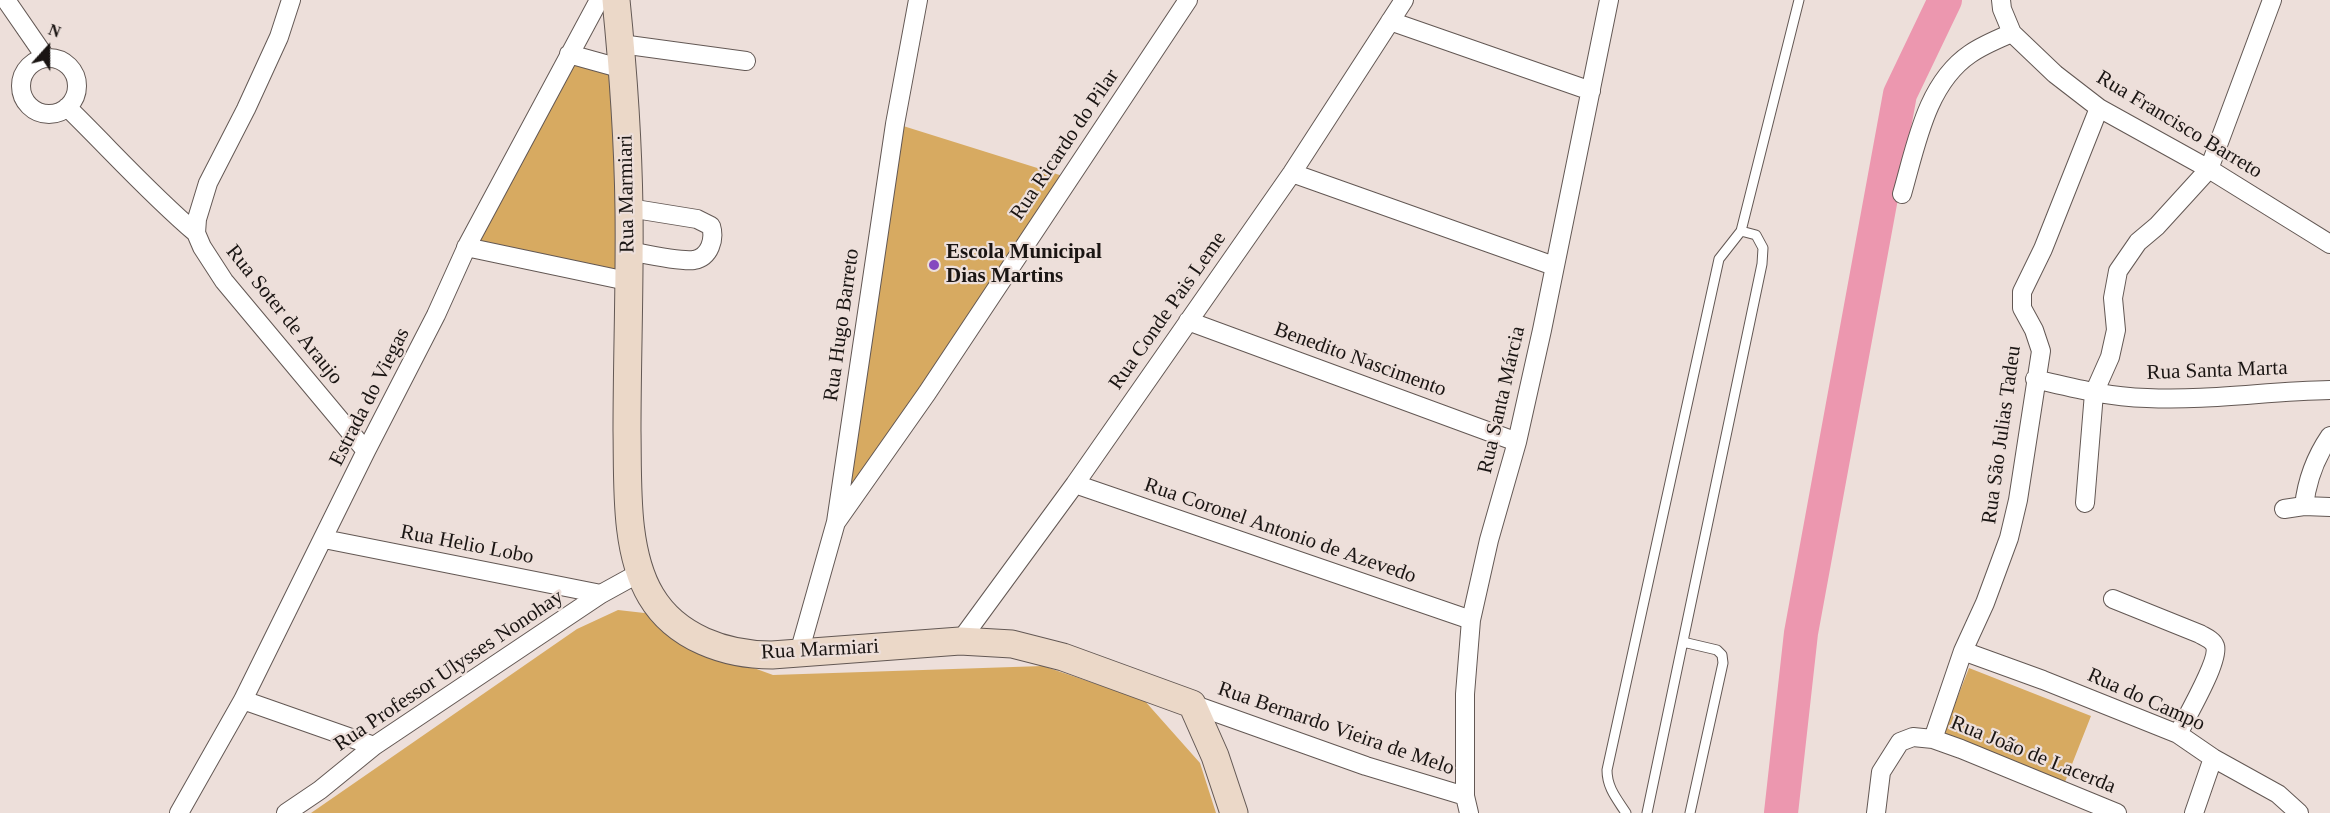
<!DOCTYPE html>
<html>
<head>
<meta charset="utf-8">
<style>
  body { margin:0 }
  #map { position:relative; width:2330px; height:813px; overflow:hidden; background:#eddfda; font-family:"Times New Roman",serif }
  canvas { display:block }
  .north { position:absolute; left:18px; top:18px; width:60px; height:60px; -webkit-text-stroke:4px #eddfda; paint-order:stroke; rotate:21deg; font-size:16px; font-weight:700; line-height:24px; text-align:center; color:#1a1513 }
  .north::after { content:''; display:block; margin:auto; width:21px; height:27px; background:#1a1513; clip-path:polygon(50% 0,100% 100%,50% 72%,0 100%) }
</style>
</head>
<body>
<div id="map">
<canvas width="2330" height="813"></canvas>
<div class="north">N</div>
</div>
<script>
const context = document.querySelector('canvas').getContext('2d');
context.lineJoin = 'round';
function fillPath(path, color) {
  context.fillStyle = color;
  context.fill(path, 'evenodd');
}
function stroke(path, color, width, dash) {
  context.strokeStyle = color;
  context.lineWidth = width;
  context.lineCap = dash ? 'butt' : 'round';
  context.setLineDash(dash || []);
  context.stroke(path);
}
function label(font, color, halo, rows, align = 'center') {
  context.font = font + ' "Times New Roman",serif';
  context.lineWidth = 4.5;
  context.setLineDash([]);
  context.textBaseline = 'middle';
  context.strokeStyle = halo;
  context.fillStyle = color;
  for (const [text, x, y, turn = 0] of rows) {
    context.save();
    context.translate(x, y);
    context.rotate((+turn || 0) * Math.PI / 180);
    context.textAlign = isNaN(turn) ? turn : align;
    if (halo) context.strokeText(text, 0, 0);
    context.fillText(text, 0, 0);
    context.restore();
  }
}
fillPath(new Path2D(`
  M573,61L617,71L625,273L478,245Z
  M900,125L1066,177L841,506Z
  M618,610L662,615L710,652L773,675L1043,666L1144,700L1200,763L1216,813H311L577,629Z
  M1969,668L2091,716L2065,782L1943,734Z`), '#d7aa61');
stroke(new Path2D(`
  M1781,813L1801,633L1900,94L1945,0`), '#ec97af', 34);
const lane = new Path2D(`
  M1683,642L1717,650L1722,655L1723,663L1690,813
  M1626,813C1617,799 1607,788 1607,770L1719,259L1741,231L1799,0
  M1647,813L1762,264L1763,248L1756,235L1741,231`);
const street = new Path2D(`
  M6,0L46,58
  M291,0L279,37L246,109L208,183L197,219L196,233L202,247L224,281L366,451
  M2001,0L2002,9L2012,33L2055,74L2099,108L2209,169L2330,244
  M1390,21L1591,91
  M621,44L746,61
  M569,54L623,69
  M21 86a28 28 0 1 1 56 0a28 28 0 1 1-56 0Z
  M67,107C110,149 150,194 196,233
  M1292,173L1554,266
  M1902,194C1916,146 1926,84 1970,54C1983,45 1998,39 2012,33
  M466,247L627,281
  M629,251C645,254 680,262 694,260C710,257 715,239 711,226L697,219L629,208
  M1188,321L1517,442
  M2035,379C2073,388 2109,397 2147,398C2208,401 2269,391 2330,390
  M1075,484L1471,620
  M2085,503L2094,393L2110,357L2116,330L2113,298L2118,271L2138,242L2157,226L2209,169L2272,0
  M2304,506C2307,479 2315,458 2330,436
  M2284,509L2304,506L2330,507
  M837,521L927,393L1188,0
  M324,539L601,594
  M2113,599L2200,634C2205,637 2213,640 2215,646C2220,660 2186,718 2178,734
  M960,641L1075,484L1292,173L1404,0
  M1963,651L2043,680L2178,734L2213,758L2278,794L2299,813
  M799,653L836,522L895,124L918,0
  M243,700L374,746
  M1192,704L1366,766L1465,796
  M1933,739L1963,651L1985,603L2009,538L2018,500L2041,351L2034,330L2022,308V292L2043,249L2099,108
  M179,813L243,700L366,451L436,315L468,244L599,0
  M286,813L320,790L374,746L601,594L641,572
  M1469,813L1465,796V694L1471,620L1489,540L1517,442L1542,330L1609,0
  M1876,813L1881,772L1900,742L1913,737L1933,739L1961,749L2117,813
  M2194,813L2213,758`);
const secondary = new Path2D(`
  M616,0C623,69 628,139 629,209C630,283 627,357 627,431C628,482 624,551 651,596C676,638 726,655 772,655L960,641L1012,644L1063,657L1192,704L1215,756L1234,813`);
stroke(lane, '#635854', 11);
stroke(street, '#635854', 20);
stroke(secondary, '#635854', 29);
stroke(lane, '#fff', 9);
stroke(street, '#fff', 18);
stroke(secondary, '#ebd8c8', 27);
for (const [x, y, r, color] of [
  [934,265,6,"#8649bf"]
]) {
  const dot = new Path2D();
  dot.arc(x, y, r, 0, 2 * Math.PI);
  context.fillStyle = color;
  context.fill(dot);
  stroke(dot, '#eddfda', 2);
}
label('21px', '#1a1513', '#eddfda', [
  ["Rua Francisco Barreto",2179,125,31],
  ["Rua Ricardo do Pilar",1065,145,-56],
  ["Rua Marmiari",627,194,-91],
  ["Rua Conde Pais Leme",1168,311,-55],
  ["Rua Soter de Araujo",284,315,51],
  ["Rua Hugo Barreto",842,325,-82],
  ["Benedito Nascimento",1360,360,20],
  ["Rua Santa Marta",2217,371,-2],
  ["Estrada do Viegas",370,397,-63],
  ["Rua Santa Márcia",1502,400,-77],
  ["Rua São Julias Tadeu",2002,435,-82],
  ["Rua Coronel Antonio de Azevedo",1280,531,19],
  ["Rua Helio Lobo",467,545,11],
  ["Rua Marmiari",820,650,-3],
  ["Rua Professor Ulysses Nonohay",449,671,-34],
  ["Rua do Campo",2146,700,24],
  ["Rua Bernardo Vieira de Melo",1336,729,19],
  ["Rua João de Lacerda",2033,755,22]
]);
label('bold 21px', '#1a1513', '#eddfda', [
  ["Escola Municipal",946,253],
  ["Dias Martins",946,277]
], 'left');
</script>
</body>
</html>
